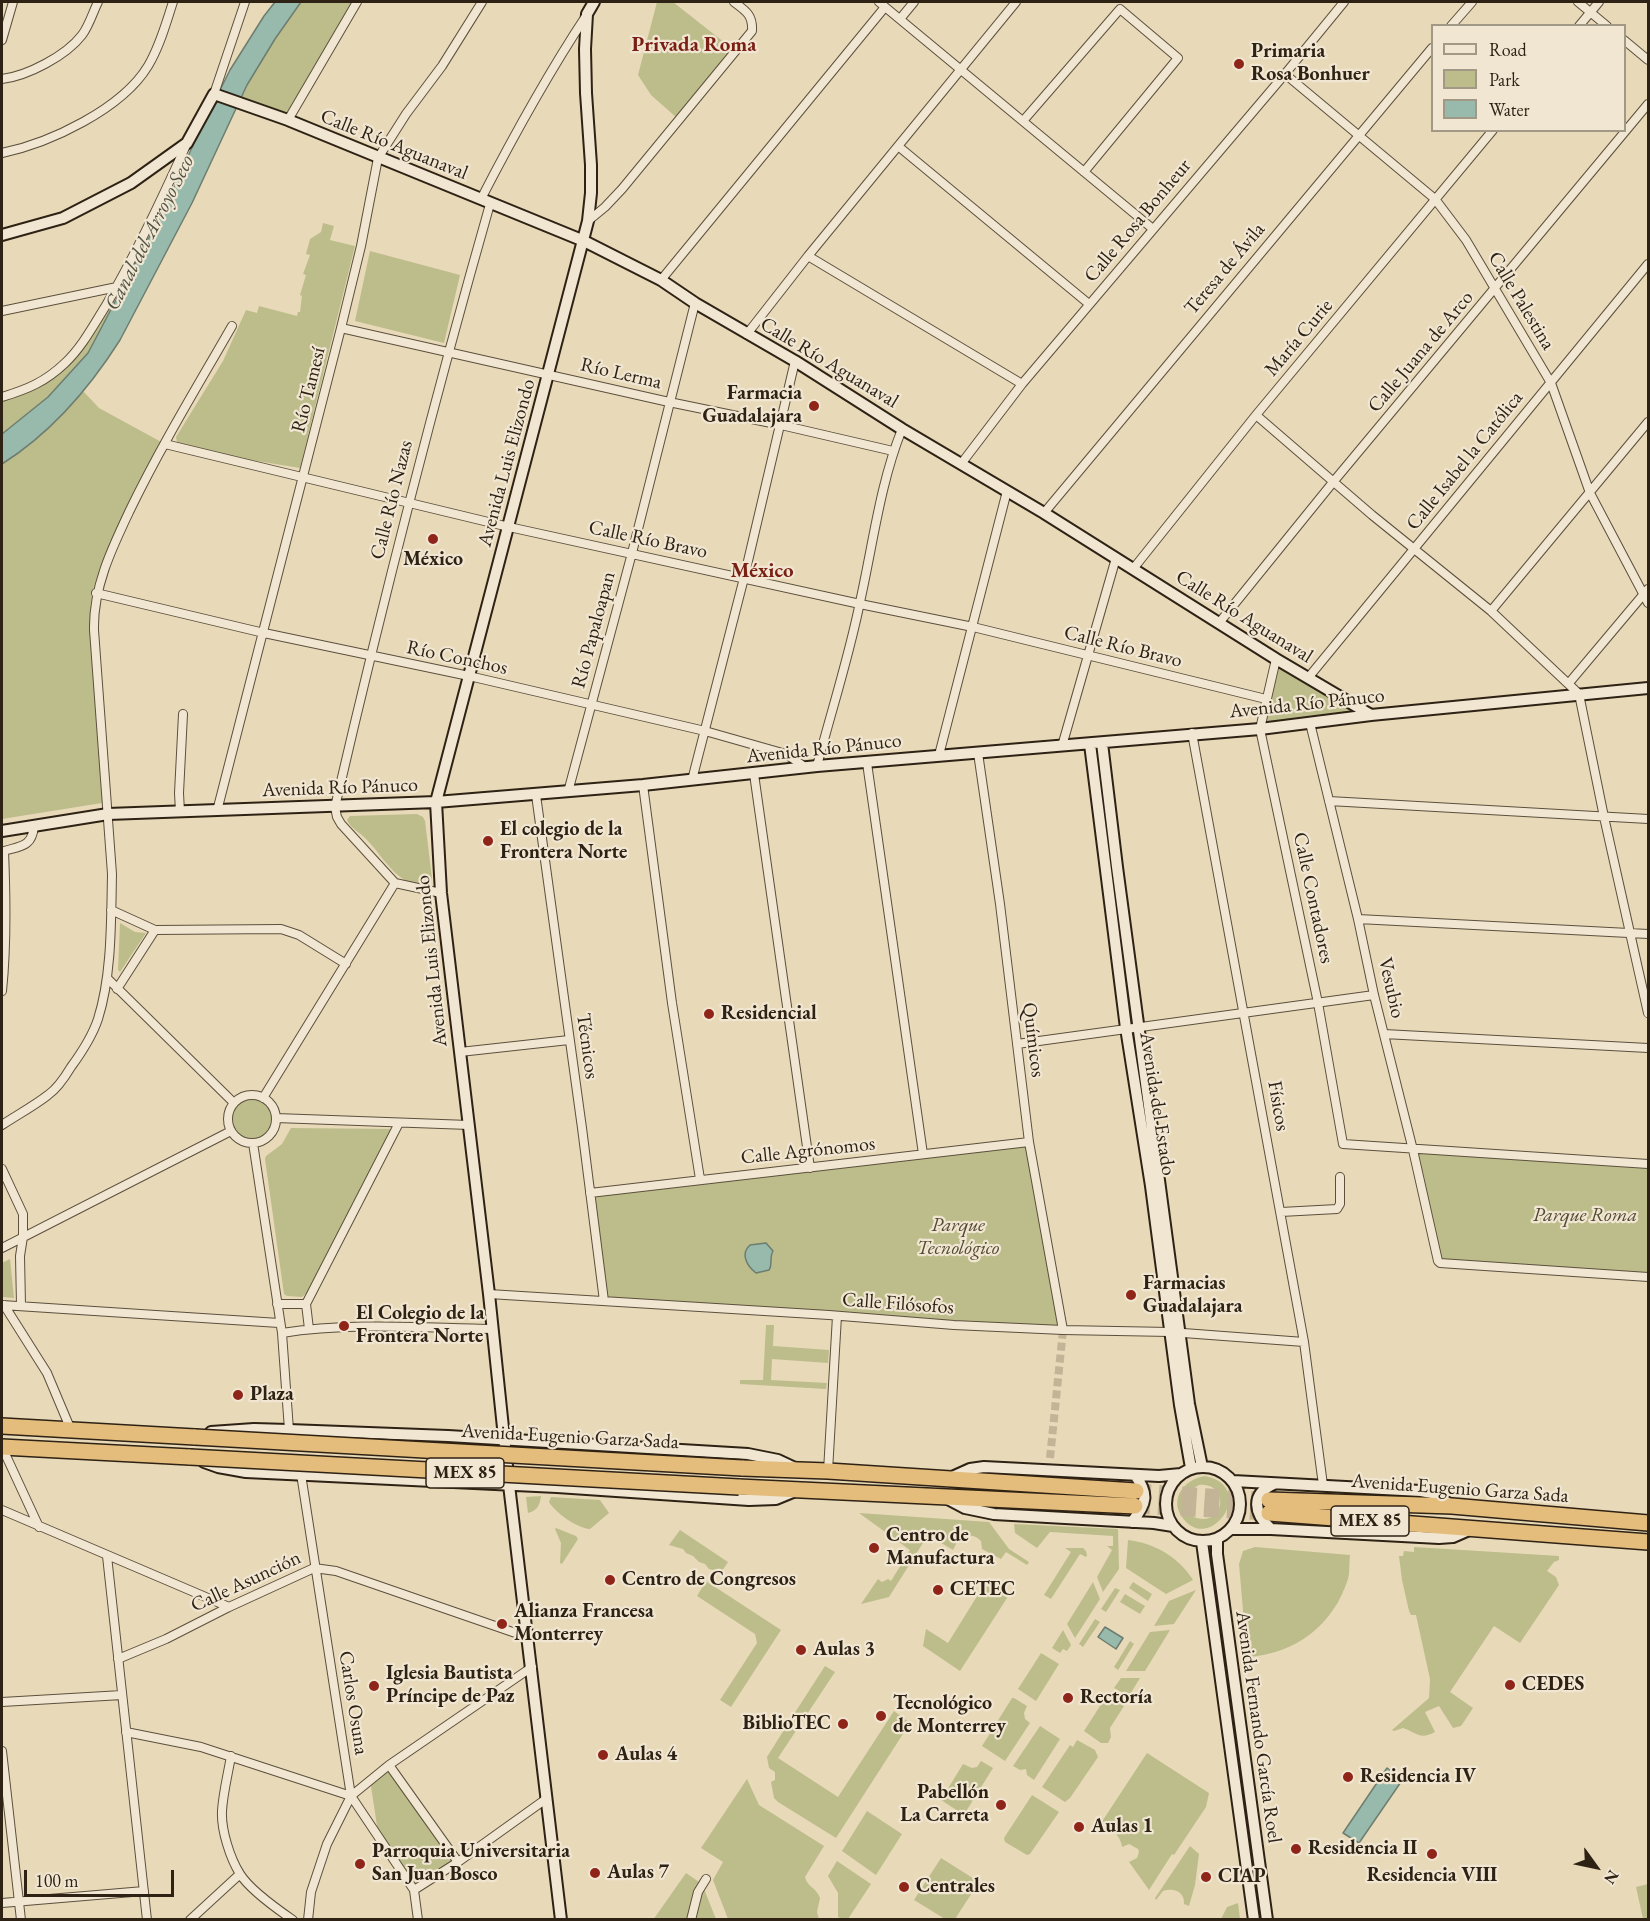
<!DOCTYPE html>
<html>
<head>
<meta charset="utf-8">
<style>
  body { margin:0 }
  #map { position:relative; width:1650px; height:1921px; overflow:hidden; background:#e8d9b9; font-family:"EB Garamond",serif }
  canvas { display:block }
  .frame { position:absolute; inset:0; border:3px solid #2e2214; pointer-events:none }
  .legend { position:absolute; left:1431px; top:24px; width:195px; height:108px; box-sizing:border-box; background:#f0e6d2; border:2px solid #a29886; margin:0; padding:8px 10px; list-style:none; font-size:18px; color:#2e2214 }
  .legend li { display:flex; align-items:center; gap:12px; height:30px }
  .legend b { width:30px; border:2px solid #a29886 }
  .north { position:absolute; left:1566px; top:1837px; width:60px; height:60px; -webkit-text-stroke:4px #f0e6d2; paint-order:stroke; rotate:123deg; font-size:16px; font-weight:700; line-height:24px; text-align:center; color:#2e2214 }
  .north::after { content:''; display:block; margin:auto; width:21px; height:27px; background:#2e2214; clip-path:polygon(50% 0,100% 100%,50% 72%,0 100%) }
  .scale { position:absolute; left:24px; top:1870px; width:150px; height:27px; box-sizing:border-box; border:3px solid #2e2214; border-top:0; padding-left:8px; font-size:18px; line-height:21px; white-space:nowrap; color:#2e2214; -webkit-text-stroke:4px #f0e6d2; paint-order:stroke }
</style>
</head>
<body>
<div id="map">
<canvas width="1650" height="1921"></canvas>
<div class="frame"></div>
<ul class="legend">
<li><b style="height:8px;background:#f0e6d2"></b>Road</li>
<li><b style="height:16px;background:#bdbd8b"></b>Park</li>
<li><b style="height:16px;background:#97baac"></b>Water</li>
</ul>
<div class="north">N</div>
<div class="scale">100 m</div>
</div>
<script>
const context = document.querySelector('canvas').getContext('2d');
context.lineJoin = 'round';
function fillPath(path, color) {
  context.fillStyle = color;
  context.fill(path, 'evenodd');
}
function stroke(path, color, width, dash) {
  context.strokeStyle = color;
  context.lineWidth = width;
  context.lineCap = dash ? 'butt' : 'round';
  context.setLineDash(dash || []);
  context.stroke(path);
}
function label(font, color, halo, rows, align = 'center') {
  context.font = font + ' "EB Garamond",serif';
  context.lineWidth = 4.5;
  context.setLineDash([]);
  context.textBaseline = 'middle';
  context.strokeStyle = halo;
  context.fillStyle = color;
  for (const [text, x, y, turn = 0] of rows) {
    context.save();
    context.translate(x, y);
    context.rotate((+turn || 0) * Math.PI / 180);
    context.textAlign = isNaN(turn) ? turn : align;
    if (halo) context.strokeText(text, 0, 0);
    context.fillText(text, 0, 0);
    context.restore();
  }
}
fillPath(new Path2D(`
  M301,2H357L288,120L239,103C255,67 278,33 301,2Z
  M657,2H673L734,50L677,118L651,95L638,75Z
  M323,223L334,226L330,240L355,246L300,468L238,458L177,442L176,437L223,361L246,310L257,313L259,306L297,316L298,312H300L302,296L300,295L306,275L303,274L310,255L306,254L310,239L321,232Z
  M370,251L460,275L444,343L355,321Z
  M117,287C119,297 112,308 108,317C101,330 95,343 87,354C65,386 32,410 2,434V397L20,391L67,362Z
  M83,391L99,408L165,444L133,504L96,593L102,803L2,819V464C32,445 60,419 83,391Z
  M1276,659L1371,715L1260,729Z
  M417,814L423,817L425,821L432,878L431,883C402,894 383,856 367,840C361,833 350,828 347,820L350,816Z
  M120,923L135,932L146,933L120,972L118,970Z
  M228 1119a24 24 0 1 1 48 0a24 24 0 1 1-48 0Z
  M291,1128L395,1129L363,1185L308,1292L302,1297L287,1296L284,1294L265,1159L266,1156L282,1144Z
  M1029,1142L1063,1330L604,1299L591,1194Z
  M1413,1150L1648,1164V1276L1438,1261Z
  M10,1259L14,1298L2,1297V1263Z
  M766,1325H774L773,1346L829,1350L828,1363L772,1359L771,1380L827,1383L826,1389L740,1384V1380H763Z
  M1205,1476C1259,1487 1209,1556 1182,1517C1169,1498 1185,1479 1205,1476ZM1199,1485C1231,1482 1225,1529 1194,1517C1182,1507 1184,1493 1199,1485Z
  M541,1496C540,1505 537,1511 528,1513L526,1497Z
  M551,1497L600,1500L609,1513L590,1529C576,1528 555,1512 549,1502Z
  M859,1513L989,1522L1009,1549L1029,1562L1027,1565L1006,1552L1001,1559L982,1549L981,1541C974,1534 967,1534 961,1541L958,1540L953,1550L928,1535L889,1597L861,1604L878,1579L882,1582L888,1579L891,1581L910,1550Z
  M1014,1524L1118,1529L1119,1569L1103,1592L1097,1577L1112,1550L1107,1546H1113V1536L1050,1532L1037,1548L1015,1533Z
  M556,1528L576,1536L578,1539L562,1564L560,1563L561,1543L555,1529Z
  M680,1530L728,1562L720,1574L717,1571L709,1569L705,1564L699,1562L693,1556L686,1553L683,1549L669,1545Z
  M1128,1540C1154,1543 1179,1557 1193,1580L1166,1594L1126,1568Z
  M1255,1547L1350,1555C1349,1563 1350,1572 1348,1579C1333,1626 1295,1654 1247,1657L1239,1564L1243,1551Z
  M1414,1547L1559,1556V1560L1554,1562L1547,1571L1556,1577L1559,1585L1520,1643L1494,1626L1450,1692L1473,1708L1461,1726L1453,1728L1439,1706L1425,1712L1435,1732C1420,1740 1417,1733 1403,1728L1394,1731L1392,1730L1429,1698L1430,1679L1416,1615H1411L1409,1611L1402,1580L1399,1556H1403L1404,1551L1414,1552Z
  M1065,1548H1083L1086,1551L1087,1555L1086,1557L1080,1554L1051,1599L1044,1595L1071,1552Z
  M706,1581L781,1630L731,1707L720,1700L757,1643L755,1634L697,1596Z
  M1093,1582L1100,1599L1075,1638L1067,1624Z
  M1133,1582L1152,1594L1148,1601L1129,1588Z
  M992,1584L1009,1595L960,1671L923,1646L926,1629L948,1643L984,1585L989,1587Z
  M1115,1588L1120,1590L1106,1612L1101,1609Z
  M1196,1590L1174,1624L1154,1626L1169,1601Z
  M1125,1594L1145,1606L1140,1614L1120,1602Z
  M1095,1619L1100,1622L1083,1647L1079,1644Z
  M1063,1630L1071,1645L1067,1651L1063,1649L1060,1653L1052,1648Z
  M1170,1630L1145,1671H1126L1150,1632Z
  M1130,1641L1134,1644L1118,1670L1114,1667Z
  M1041,1653L1059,1664L1036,1701L1018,1689Z
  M825,1666L835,1672L778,1758L838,1797L894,1711L910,1723L836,1838L778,1802L774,1798L771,1782L775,1780V1772L769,1768L767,1757L789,1722L792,1723L796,1719L794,1714Z
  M1121,1678H1140L1129,1696L1114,1688Z
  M1107,1695L1124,1706L1110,1728L1111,1737L1108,1743H1101L1084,1731Z
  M1012,1698H1014L1027,1706L1024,1713L1025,1719L1030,1723L1005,1761L982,1746Z
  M1040,1726L1060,1739L1034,1780L1027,1775L1026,1769L1020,1770L1013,1766Z
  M1077,1740L1095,1750L1098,1757L1070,1798L1065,1802L1042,1787L1070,1745L1073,1747Z
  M1147,1753L1209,1793L1206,1807L1174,1855L1172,1854L1149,1890L1129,1862L1137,1858L1139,1852L1138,1849L1129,1844L1122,1847C1121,1835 1110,1828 1101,1823Z
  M981,1761L993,1768L965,1813H961L941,1800L963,1764L972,1768L977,1767Z
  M389,1765L458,1862L414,1890L379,1839L370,1780Z
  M747,1779L759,1805L824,1846L805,1877C807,1887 817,1888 820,1898L817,1912L819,1919H728L713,1880L723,1862L701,1848Z
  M1032,1795L1059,1812L1030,1854L1027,1855L1005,1842L1004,1838Z
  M867,1811L902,1834L876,1875L842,1851Z
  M1190,1846L1199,1854L1195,1885L1189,1906L1184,1904C1185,1892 1174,1887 1163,1891L1156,1900L1155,1898Z
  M941,1858L979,1882L955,1919H945L914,1900Z
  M837,1861L871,1884L848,1919H842L838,1917V1893L828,1876Z
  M686,1873L702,1884L716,1919L653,1920Z
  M1648,1884V1919H1643L1636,1887Z
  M1238,1903L1240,1919H1221L1227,1907Z`), '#bdbd8b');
const water = new Path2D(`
  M275,2H301L275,39L247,85L192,203L120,340C89,389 51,433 2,464V434L48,397L88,353L163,211L199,132L230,70L264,16Z
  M766,1243L773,1251C769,1258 773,1264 769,1270L756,1273C747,1266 740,1254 750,1245Z
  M1105,1627L1123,1638L1116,1649L1098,1637Z
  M1387,1768L1403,1779L1359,1843L1343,1833Z`);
fillPath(water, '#97baac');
stroke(water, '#6d7d6f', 1.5);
stroke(new Path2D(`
  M1050,1458L1063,1330`), '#c3b498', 8, [8, 4]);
stroke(new Path2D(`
  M1136,1491L1269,1500
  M1135,1506L1269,1513`), '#c3b498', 15, [15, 8]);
const street = new Path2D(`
  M879,2L1153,229
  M1578,2L1607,26
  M900,19L914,2
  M1451,26L1472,2
  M1579,26L1599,2
  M2,40L13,2
  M1624,40L1648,60
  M1285,74L1435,199L1466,240L1551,383L1590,493L1648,603
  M2,79C27,76 66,56 82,35C89,26 93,12 98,2
  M214,94L245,2
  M288,120L357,2
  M1023,121L1120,9L1178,58L1084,172
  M898,146L1089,304
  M2,153C50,143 122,109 148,66C160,46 166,23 173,2
  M481,199C513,137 547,75 586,16
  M588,221L605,207L622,189L752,31C753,15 746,11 734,2
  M808,256L1022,384
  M661,280L885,7
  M2,311L117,287
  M341,328L669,402L781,425L893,451
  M747,334L808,256L1016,2
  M2,397C28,389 45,382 65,363C82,347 93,326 105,307C136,254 162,199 187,143
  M1256,415L1372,515L1491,611L1579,694L1604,817L1648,1013
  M165,444L509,527L860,604L973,627L1266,699
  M961,464L1022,384L1285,74L1344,2
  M1044,513L1432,48
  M1133,569L1256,415L1493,130
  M96,593L264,633L469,676L705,731L786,754L805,767
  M1491,611L1648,422
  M1219,623L1334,481L1648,104
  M1276,659L1260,729L1318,1003L1343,1144L1648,1164
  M1308,678L1648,264
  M1569,683L1648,589
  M1310,723L1358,919L1374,995L1413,1150L1438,1261L1440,1263L1648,1277
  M1192,733L1304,1342L1323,1485
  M1062,746L1116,558
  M978,753L1000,904L1029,1142L1063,1330
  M939,755L1007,491
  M867,763L923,1154
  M817,766C831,712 849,657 860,602C873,544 880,484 902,429
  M754,774L810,1168
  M692,780L744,578L795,361
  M643,785L672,1003L700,1179
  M568,792L632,553L695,303
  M536,795L582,1128L604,1301
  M1329,801L1648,819
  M217,811L341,328L361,246L378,158L406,114L442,66L482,2
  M180,812L179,793L183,714
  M395,883L341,824L337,817L335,807C382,605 433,404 490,204
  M395,883L441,893
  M111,910L155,930L281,929L299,935L346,964
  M1358,919L1648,934
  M107,978L234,1103
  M117,989L155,930
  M2,991C7,944 6,898 4,851C21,846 32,847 34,826
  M1384,1034L1648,1048
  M1017,1044L1374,995
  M460,1052L569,1040
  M228 1119a24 24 0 1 1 48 0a24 24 0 1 1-48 0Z
  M263,1098L395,883
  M276,1118L469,1125
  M2,1125C17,1115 34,1106 48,1095C58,1088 65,1077 71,1067C82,1052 92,1037 98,1019C112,975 111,920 112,874L94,630C93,587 112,548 130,510C161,446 197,387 232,326
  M253,1143L282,1333L289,1430
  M2,1169L23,1214V1237L20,1256L21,1305
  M590,1193L1029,1142
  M1281,1212L1337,1209L1340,1204V1177
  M2,1248L231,1131
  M489,1294L829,1315L954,1325L1063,1330L1170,1332L1304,1342
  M277,1304H306L399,1123
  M306,1304L309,1329
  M2,1305L279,1323
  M4,1305L47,1373L71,1430
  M282,1333C351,1322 423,1328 493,1329
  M2,1447L39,1527
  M828,1471L837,1316
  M301,1474L351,1796L414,1890L418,1920
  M2,1510L229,1607
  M107,1556L147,1920
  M118,1659L166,1639L229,1607L314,1568L336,1571L527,1637
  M2,1702L122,1695
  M126,1732L201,1747L351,1796
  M2,1751L21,1920
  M231,1756C228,1774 223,1793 222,1811C221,1830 230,1858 240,1874C250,1890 277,1909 293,1920
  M389,1765L458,1862
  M414,1890L458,1862L546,1799
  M2,1903L144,1891
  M190,1920L240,1874
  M308,1920L311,1892L327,1844L351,1796L389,1765L532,1667
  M691,1920L698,1892L706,1879`);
const secondary = new Path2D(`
  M2,235L63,218L131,183L187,143L214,94L288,120L584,241L661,280L695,303L795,361L902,429L1044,513L1276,659L1371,715
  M1102,743L1117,867L1189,1404L1202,1467
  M1090,744L1126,1028L1151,1186L1180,1405L1191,1468
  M2,831L108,814L436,802L643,785L817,766L1260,729L1371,715L1648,688
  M211,1432L254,1429L289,1430L448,1436L748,1454L778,1460L795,1468
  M204,1462L218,1467L246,1472L557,1487L749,1500L776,1499L793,1492
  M1166 1504a37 37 0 1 1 74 0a37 37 0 1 1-74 0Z
  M950,1478L970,1469L984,1467L1159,1476L1181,1474
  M1233,1481L1421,1491L1432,1493L1451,1505
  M946,1498L965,1508L994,1514L1154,1523L1173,1526
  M1132,1522C1147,1503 1149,1494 1135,1475
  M1232,1529H1271L1439,1538L1453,1537L1469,1530
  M1271,1529C1254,1514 1250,1494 1274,1484
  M1217,1539V1554L1267,1920
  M1202,1542L1254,1920
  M561,1920L509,1485L489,1294L441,893L436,802L588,221L591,193V165L586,93L585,49L587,14L594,2`);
const highway = new Path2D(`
  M2,1426L195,1437
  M2,1447L190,1457
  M742,1468L828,1471L1136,1491
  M739,1487L1135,1506
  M1269,1500L1452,1506L1648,1523
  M1269,1513L1648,1542`);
stroke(street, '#5c503d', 10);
stroke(secondary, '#2e2214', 14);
stroke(highway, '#2e2214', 18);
stroke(street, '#f0e6d2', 8);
stroke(secondary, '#f0e6d2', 10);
stroke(highway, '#e4bc7c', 15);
const highwayBridge = new Path2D(`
  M195,1437L742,1468
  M190,1457L739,1487`);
stroke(highwayBridge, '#2e2214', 18, []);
stroke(highwayBridge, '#e4bc7c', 15);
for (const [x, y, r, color] of [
  [1239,64,6,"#8f2418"],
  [814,406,6,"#8f2418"],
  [433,539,6,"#8f2418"],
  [488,841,6,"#8f2418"],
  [709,1014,6,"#8f2418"],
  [1131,1295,6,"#8f2418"],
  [344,1326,6,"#8f2418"],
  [238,1395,6,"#8f2418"],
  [874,1548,6,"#8f2418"],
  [610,1580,6,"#8f2418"],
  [938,1590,6,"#8f2418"],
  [502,1624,6,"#8f2418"],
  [801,1650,6,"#8f2418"],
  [1510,1685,6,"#8f2418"],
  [374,1686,6,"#8f2418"],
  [1068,1698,6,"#8f2418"],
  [881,1716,6,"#8f2418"],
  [843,1724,6,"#8f2418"],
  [603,1755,6,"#8f2418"],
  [1348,1777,6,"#8f2418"],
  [1001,1805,6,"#8f2418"],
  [1079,1827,6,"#8f2418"],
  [1296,1849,6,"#8f2418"],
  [1432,1854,6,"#8f2418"],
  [360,1864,6,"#8f2418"],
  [595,1873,6,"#8f2418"],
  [1206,1877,6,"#8f2418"],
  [904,1887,6,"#8f2418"]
]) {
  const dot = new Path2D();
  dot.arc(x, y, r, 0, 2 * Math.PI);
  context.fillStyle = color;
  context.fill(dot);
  stroke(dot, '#f0e6d2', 2);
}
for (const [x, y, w] of [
  [465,1473,78],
  [1370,1521,78]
]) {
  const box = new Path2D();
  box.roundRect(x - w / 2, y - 15, w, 30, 4.5);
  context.fillStyle = '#f0e6d2';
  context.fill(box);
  stroke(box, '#2e2214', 1.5);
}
label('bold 18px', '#2e2214', null, [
  ["MEX 85",465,1473],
  ["MEX 85",1370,1521]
]);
label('bold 20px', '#2e2214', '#f0e6d2', [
  ["Primaria",1251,52],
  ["Rosa Bonhuer",1251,75],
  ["Farmacia",802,394,"right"],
  ["Guadalajara",802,417,"right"],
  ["México",433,560,"center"],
  ["El colegio de la",500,830],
  ["Frontera Norte",500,853],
  ["Residencial",721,1014],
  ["Farmacias",1143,1284],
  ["Guadalajara",1143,1307],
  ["El Colegio de la",356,1314],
  ["Frontera Norte",356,1337],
  ["Plaza",250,1395],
  ["Centro de",886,1536],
  ["Manufactura",886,1559],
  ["Centro de Congresos",622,1580],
  ["CETEC",950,1590],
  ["Alianza Francesa",514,1612],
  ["Monterrey",514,1635],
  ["Aulas 3",813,1650],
  ["Iglesia Bautista",386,1674],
  ["Príncipe de Paz",386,1697],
  ["CEDES",1522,1685],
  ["Rectoría",1080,1698],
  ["Tecnológico",893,1704],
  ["de Monterrey",893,1727],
  ["BiblioTEC",831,1724,"right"],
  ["Aulas 4",615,1755],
  ["Residencia IV",1360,1777],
  ["Pabellón",989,1793,"right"],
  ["La Carreta",989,1816,"right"],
  ["Aulas 1",1091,1827],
  ["Residencia II",1308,1849],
  ["Parroquia Universitaria",372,1852],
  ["San Juan Bosco",372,1875],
  ["Aulas 7",607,1873],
  ["Residencia VIII",1432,1876,"center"],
  ["CIAP",1218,1877],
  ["Centrales",916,1887]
], 'left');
label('20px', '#2e2214', '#f0e6d2', [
  ["Calle Río Aguanaval",394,145,22],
  ["Calle Rosa Bonheur",1138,221,-50],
  ["Teresa de Ávila",1225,269,-50],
  ["Calle Palestina",1521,301,59],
  ["María Curie",1299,338,-50],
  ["Calle Juana de Arco",1421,352,-50],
  ["Calle Río Aguanaval",829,363,31],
  ["Río Lerma",621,374,13],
  ["Río Tamesí",309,390,-76],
  ["Calle Isabel la Católica",1465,461,-51],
  ["Avenida Luis Elizondo",507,463,-75],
  ["Calle Río Nazas",392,500,-76],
  ["Calle Río Bravo",648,540,12],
  ["Calle Río Aguanaval",1244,617,32],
  ["Río Papaloapan",594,630,-75],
  ["Calle Río Bravo",1123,647,14],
  ["Río Conchos",457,658,12],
  ["Avenida Río Pánuco",1307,704,-6],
  ["Avenida Río Pánuco",824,749,-6],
  ["Avenida Río Pánuco",340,788,-2],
  ["Calle Contadores",1313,898,78],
  ["Avenida Luis Elizondo",432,961,-96],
  ["Vesubio",1391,988,77],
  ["Químicos",1033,1040,83],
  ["Técnicos",587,1046,82],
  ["Avenida del Estado",1157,1104,81],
  ["Físicos",1278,1106,80],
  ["Calle Agrónomos",808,1151,-6],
  ["Calle Filósofos",898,1304,4],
  ["Avenida Eugenio Garza Sada",570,1437,3],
  ["Avenida Eugenio Garza Sada",1460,1489,4],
  ["Calle Asunción",246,1582,-25],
  ["Carlos Osuna",353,1703,81],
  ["Avenida Fernando García Roel",1258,1727,82]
]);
label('italic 20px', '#524932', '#f0e6d2', [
  ["Parque Roma",1585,1216],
  ["Parque",958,1226],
  ["Tecnológico",958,1249]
]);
label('bold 21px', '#7a1f14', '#f0e6d2', [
  ["Privada Roma",694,45],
  ["México",762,571]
]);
label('italic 21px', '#4e5042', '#f0e6d2', [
  ["Canal del Arroyo Seco",150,233,-63]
]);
</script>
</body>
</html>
